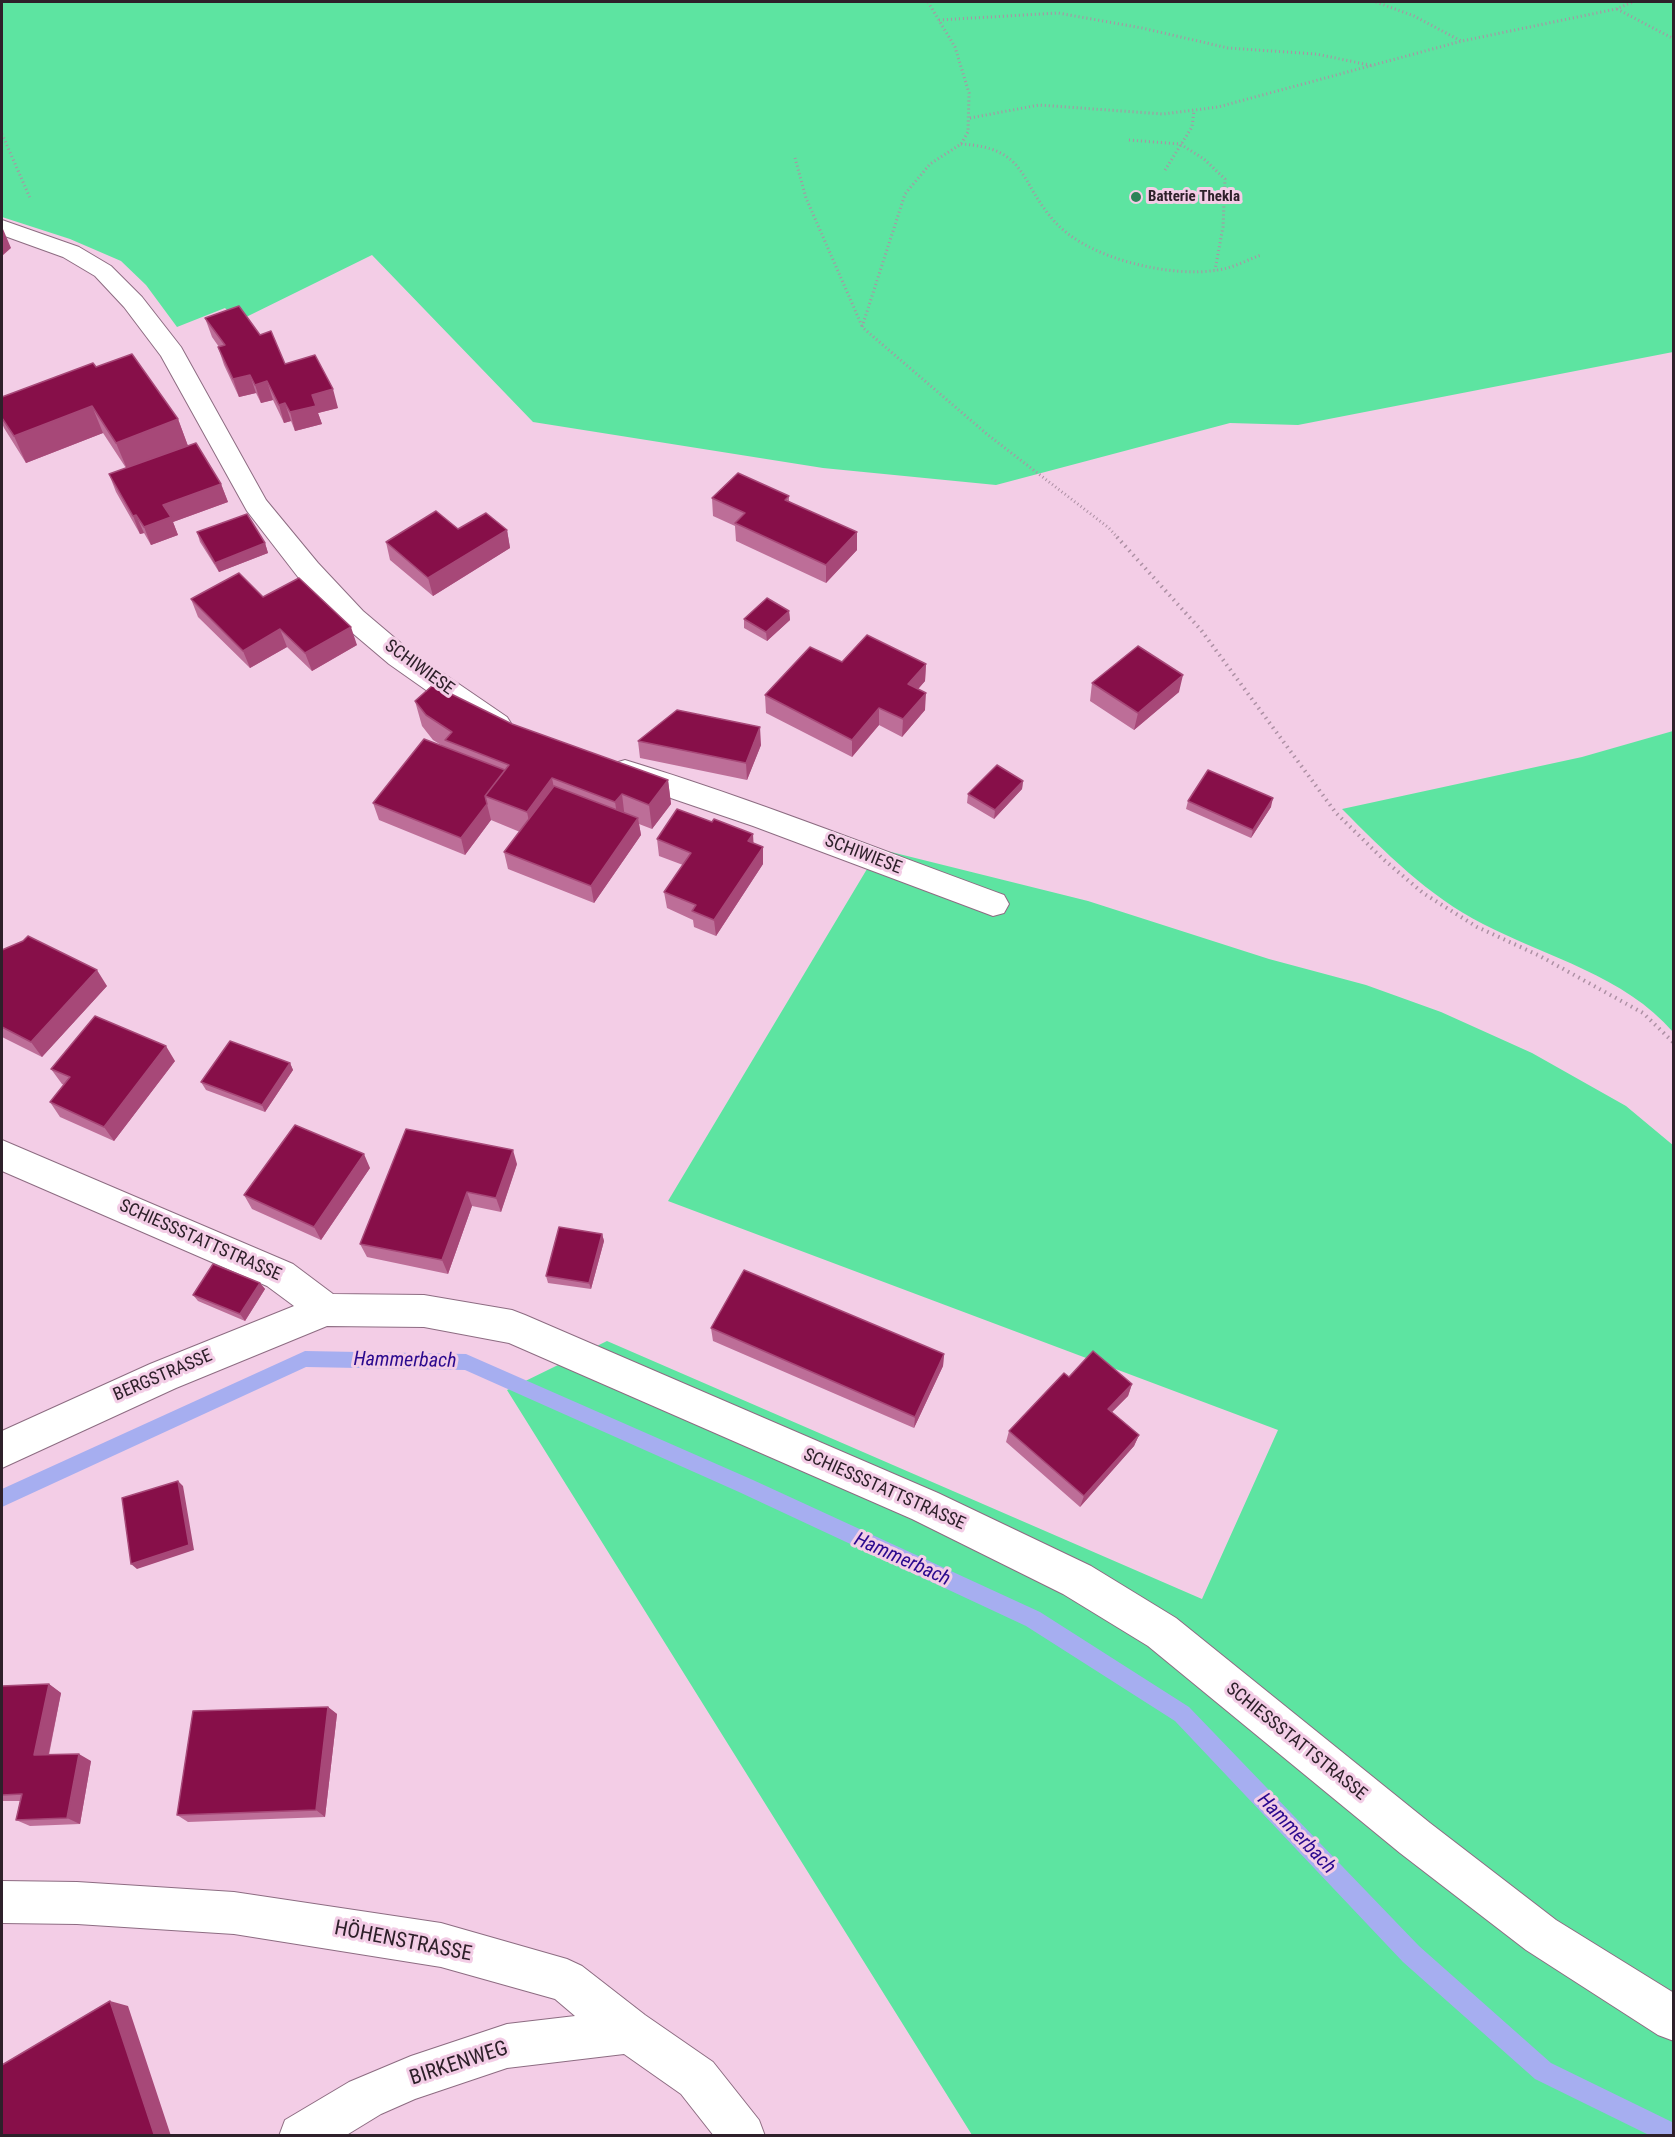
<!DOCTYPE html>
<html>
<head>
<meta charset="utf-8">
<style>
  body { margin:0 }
  #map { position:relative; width:1675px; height:2137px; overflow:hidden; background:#f3cde6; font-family:"Roboto Condensed",sans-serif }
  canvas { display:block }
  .frame { position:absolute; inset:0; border:3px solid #2e202a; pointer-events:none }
</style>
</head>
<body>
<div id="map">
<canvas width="1675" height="2137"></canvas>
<div class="frame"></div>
</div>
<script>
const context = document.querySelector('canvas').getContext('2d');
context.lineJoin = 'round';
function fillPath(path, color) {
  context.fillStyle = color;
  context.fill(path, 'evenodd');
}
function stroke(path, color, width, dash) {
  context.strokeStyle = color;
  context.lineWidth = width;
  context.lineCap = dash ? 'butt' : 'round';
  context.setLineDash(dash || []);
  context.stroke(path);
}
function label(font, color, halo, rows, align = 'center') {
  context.font = font + ' "Roboto Condensed",sans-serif';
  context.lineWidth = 6;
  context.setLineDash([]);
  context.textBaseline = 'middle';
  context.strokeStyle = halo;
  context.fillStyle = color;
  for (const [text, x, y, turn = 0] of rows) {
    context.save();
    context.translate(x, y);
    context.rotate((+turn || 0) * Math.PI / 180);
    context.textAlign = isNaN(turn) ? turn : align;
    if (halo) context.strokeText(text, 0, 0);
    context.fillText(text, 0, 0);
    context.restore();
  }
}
fillPath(new Path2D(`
  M2,2H1673V352L1298,425L1230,423L996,485L823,468L533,422L372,255L238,321L225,308L177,327L146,285L121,261L70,239L2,217Z
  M1673,731V1032C1625,976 1547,957 1483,924C1428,896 1385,852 1342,809L1582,757Z
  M879,849L1088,901L1269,959L1366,985L1441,1012L1532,1053L1626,1106L1674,1146L1673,2135H972L507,1390L607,1341L1202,1599L1278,1430L668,1201Z`), '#5de4a1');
fillPath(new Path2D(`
  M305,1351L466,1354L753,1480L1040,1612L1189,1707L1419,1946L1551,2063L1674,2123V2136H1651L1535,2079L1403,1962L1175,1721L1026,1626L739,1492L465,1370L306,1367L2,1507V1489Z`), '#a6aef0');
const street = new Path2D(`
  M2,220L79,247L111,266L142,297L181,347L266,500L318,563L363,611L409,650L507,717L512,725L507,733L497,736L487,733L389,664L343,625L298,577L247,511L161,356L124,307L95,276L63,257L2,235Z
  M625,760C753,799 878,849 1004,895L1009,904L1004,913L993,916L753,826L615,779L610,771L615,763Z
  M2,1140L293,1264L333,1294L424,1295L512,1310L525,1315L938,1493L1091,1566L1176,1618L1430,1823L1556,1920L1674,1993V2041L1658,2035L1526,1950L1400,1853L1148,1646L1063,1594L912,1519L509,1343L424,1327L327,1326L176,1388L2,1468V1431L150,1364L294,1306L267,1286L2,1171Z
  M2,1881L77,1882L234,1892L441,1923L567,1959L582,1966L645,2015L713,2062L759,2120L765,2136H714L681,2094L624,2054L507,2068L415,2099L381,2114L345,2136H279L285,2120L349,2082L411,2056L507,2024L575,2016L555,1999L441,1967L234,1934L77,1924L2,1923Z`);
stroke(street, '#8d6c82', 2);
stroke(new Path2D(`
  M928,2L955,47L969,93L968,132L961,144L930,164L905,194L862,327L988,435L1109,528L1118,538
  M1376,2L1414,16L1461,41
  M1617,9L1674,39
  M939,20L1058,13L1142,28L1228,48L1316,54L1374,66
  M970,118L1039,105L1163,114L1218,107L1462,41L1616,9L1633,2
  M2,134L30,198
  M1129,140L1180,144L1204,159L1225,179L1223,227L1215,270
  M961,144C1029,148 1018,182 1056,223C1089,259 1171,278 1218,270C1233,268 1247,260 1261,255
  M795,158L806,198L862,326
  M1165,170L1192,127L1194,110`), '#ad90a4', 3, [1, 3]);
stroke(new Path2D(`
  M1117,537L1201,630L1336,813L1383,859L1423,893L1477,927L1538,955L1643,1013L1674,1043`), '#ad90a4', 4, [1.5, 4.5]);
fillPath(street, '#fff');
fillPath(new Path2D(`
  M205,318L260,335L285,364L338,408L318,413L322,424L295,431L291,421L284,423L273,400L261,403L256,393L239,397L224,365L218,347H219L212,337Z
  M96,367L178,419L188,446L221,484L228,502L173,522L178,535L151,545L144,533L140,534L116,492L109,474L126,468L103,433L26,463L4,428L2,423V418Z
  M789,496V501L857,550L826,583L736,541L735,526L713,516L712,498Z
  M458,529L507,530L510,548L433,596L390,560L386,542Z
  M197,532L265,543L268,553L219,572L200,542Z
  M263,597L357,645L312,671L287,647L250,668L198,617L191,599Z
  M789,611L790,620L767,641L744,628V619Z
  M842,662L926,664L925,681L918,689L925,710L902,737L879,725L852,757L766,713L765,695Z
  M1092,683L1179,692L1134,730L1090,701Z
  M415,701L512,724L668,780L671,804L652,829L639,824L641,835L594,903L508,869L504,852L520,832L491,820L465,855L379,820L373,803L441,745L433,740L422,726Z
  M638,741L761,745L747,780L640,758Z
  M1023,781L1022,789L994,819L967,803L968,794Z
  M1188,801L1271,807L1251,838L1186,809Z
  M712,822L753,834V844L763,864L716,936L694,927L693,920L667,908L664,892L683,865L659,856L657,839Z
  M2,950L107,986L42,1057L2,1037Z
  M175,1061L114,1141L60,1117L50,1102L64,1085L62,1084L51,1069Z
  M290,1063L293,1070L265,1112L206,1090L201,1082Z
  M517,1164L501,1212L472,1206L448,1274L367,1257L360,1244Z
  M370,1168L321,1240L252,1209L244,1195Z
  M602,1234L604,1241L591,1289L548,1283L546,1276Z
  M260,1283L265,1289L245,1321L198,1301L193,1295Z
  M711,1328L944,1354L943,1366L914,1428L713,1341Z
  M1069,1377L1132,1384L1128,1396L1112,1412L1139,1435L1134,1446L1080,1507L1006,1442L1009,1431Z
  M49,1684L61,1693L49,1755L91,1761L80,1824L30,1826L16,1820L20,1801H2V1686Z
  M328,1707L337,1714L325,1817L188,1822L177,1815Z`), '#bd6e98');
fillPath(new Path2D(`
  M3,229L11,248L2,256V231Z
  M250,375L256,393L239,397L233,379Z
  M267,381L273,400L261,403L255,385Z
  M333,389L338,408L318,413L322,424L295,431L290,412L312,395Z
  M285,403L291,421L284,423L279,405Z
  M92,406L103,433L26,463L14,436Z
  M178,419L188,446L127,469L116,443Z
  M221,484L228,502L173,522L178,535L151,545L144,527L163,505Z
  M136,515L144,533L140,534L133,516Z
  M507,530L510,548L433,596L428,578Z
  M857,532V550L826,583V565Z
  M265,543L268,553L219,572L215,563Z
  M789,611L790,620L767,641L766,632Z
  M351,627L357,645L312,671L305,653Z
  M280,629L287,647L250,668L243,651Z
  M926,664L925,681L907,702L908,684Z
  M1183,675L1179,692L1134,730L1138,713Z
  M926,693L925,710L902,737L903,719Z
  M879,708V725L852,757V740Z
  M760,727L761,745L747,780L746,763Z
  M552,778L557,803L532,836L527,812Z
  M668,780L671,804L652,829L649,805Z
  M1023,781L1022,789L994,819L995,810Z
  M622,794L625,819L619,827L615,802Z
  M1273,798L1271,807L1251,838L1253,830Z
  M487,804L491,820L465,855L461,838Z
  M638,818L641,835L594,903L591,886Z
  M753,834L754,851L748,841Z
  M763,847V864L716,936L714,920Z
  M97,970L107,986L42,1057L31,1042Z
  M166,1046L175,1061L114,1141L104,1127Z
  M290,1063L293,1070L265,1112L262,1105Z
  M513,1150L517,1164L501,1212L496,1198Z
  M364,1154L370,1168L321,1240L314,1227Z
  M467,1192L472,1206L448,1274L442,1260Z
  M602,1234L604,1241L591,1289L589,1283Z
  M260,1283L265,1289L245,1321L240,1314Z
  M944,1354L943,1366L914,1428L915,1417Z
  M1132,1384L1128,1396L1104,1420L1108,1409Z
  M1139,1435L1134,1446L1080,1507L1084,1496Z
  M178,1481L183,1486L194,1550L137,1569L131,1564Z
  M49,1684L61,1693L47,1762L34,1755Z
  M328,1707L337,1714L325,1817L316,1810Z
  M79,1754L91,1761L80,1824L67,1818Z
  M110,2001L128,2006L171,2136H151Z`), '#a74878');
const building = new Path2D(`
  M239,306L260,335L271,331L285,364L315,355L333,389L312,395L316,406L290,412L285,403L279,405L267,381L255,385L250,375L233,379L218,347L225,345L205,318Z
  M132,354L178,419L116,443L92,406L14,436L2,418V397L93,363L96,367Z
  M196,443L221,484L163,505L171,517L144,527L136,515L133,516L109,474Z
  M738,473L789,496L785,500L857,532L826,565L735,523L745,513L712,498Z
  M436,511L458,529L486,513L507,530L428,578L386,542Z
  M247,514L265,543L215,563L197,532Z
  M239,573L263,597L299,578L351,627L305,653L280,629L243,651L191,599Z
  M767,598L789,611L766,632L744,619Z
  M867,635L926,664L908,684L926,693L903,719L879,708L852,740L765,695L810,647L842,662Z
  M1138,646L1183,675L1138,713L1092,683Z
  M433,685L512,724L668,780L649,805L622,794L615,802L552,778L527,812L485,796L509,765L445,740L452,732L426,715L415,701Z
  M677,710L760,727L746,763L638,741Z
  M424,739L505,770L485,796L487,804L461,838L373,803Z
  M997,765L1023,781L995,810L968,794Z
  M1208,770L1273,798L1253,830L1188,801Z
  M554,786L638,818L591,886L504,852Z
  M677,809L712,822L714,819L753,834L748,841L763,847L714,920L692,911L696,905L664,892L691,853L657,839Z
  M28,936L97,970L31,1042L2,1027V950L23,941Z
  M95,1016L166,1046L104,1127L50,1102L70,1077L51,1069Z
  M230,1041L290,1063L262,1105L201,1082Z
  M295,1125L364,1154L314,1227L244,1195Z
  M406,1129L513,1150L496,1198L467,1192L442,1260L360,1244Z
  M559,1227L602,1234L589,1283L546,1276Z
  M213,1264L260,1283L240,1314L193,1295Z
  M744,1270L944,1354L915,1417L711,1328Z
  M1093,1351L1132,1384L1108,1409L1139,1435L1084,1496L1009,1431L1064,1373L1069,1377Z
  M178,1481L189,1545L131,1564L122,1498Z
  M49,1684L34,1755L79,1754L67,1818L16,1820L22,1794L2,1795V1686Z
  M328,1707L316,1810L177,1815L193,1711Z
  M110,2001L154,2134L151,2136H2V2065Z`);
fillPath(building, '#870f49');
stroke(building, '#a74878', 1.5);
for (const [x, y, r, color] of [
  [1136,197,6,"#2a8358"]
]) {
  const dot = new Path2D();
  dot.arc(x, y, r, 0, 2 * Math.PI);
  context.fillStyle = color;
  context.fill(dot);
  stroke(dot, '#f3cde6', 2);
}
label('bold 15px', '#2e202a', '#f3cde6', [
  ["Batterie Thekla",1148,197]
], 'left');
label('18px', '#2e202a', '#f3cde6', [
  ["SCHIWIESE",419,668,36],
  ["SCHIWIESE",863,855,21],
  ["SCHIESSSTATTSTRASSE",200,1241,24],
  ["BERGSTRASSE",163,1376,-23],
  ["SCHIESSSTATTSTRASSE",884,1490,24],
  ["SCHIESSSTATTSTRASSE",1296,1742,39]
]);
label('italic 20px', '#2a098e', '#f3cde6', [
  ["Hammerbach",405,1361,1],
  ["Hammerbach",902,1560,24],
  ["Hammerbach",1296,1834,46]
]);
label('21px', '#2e202a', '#f3cde6', [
  ["HÖHENSTRASSE",403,1942,11],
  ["BIRKENWEG",459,2064,-18]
]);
</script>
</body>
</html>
